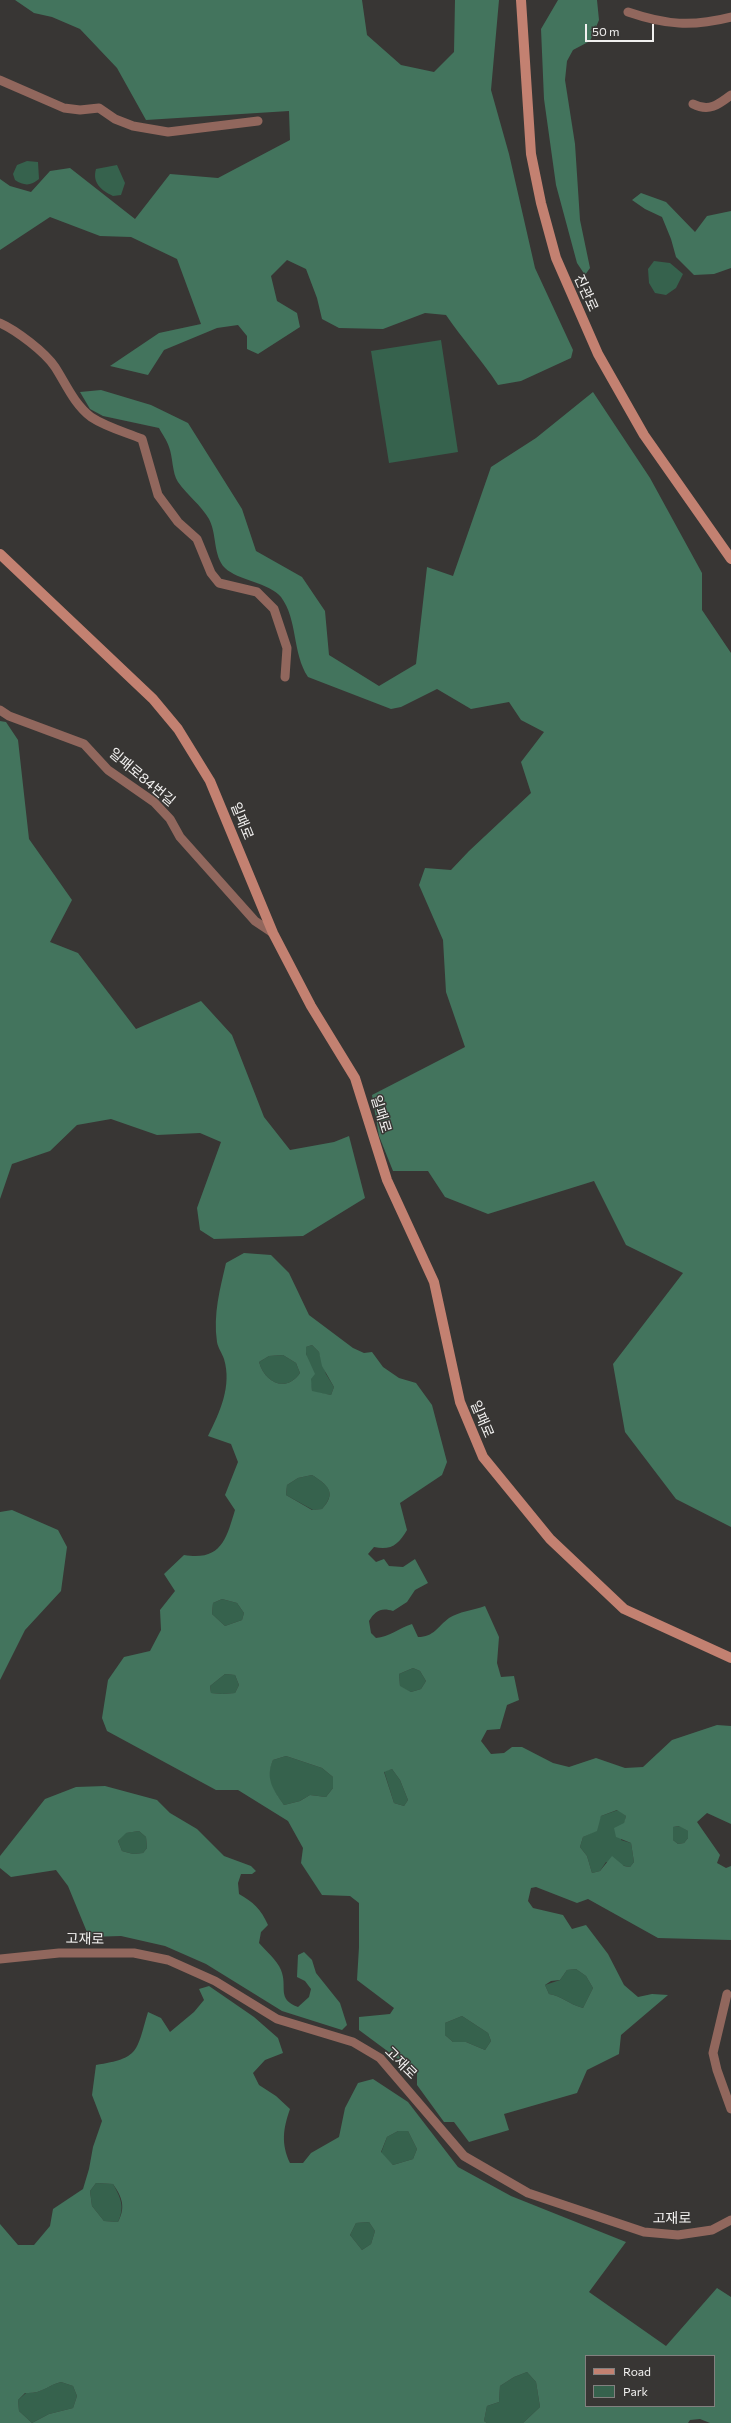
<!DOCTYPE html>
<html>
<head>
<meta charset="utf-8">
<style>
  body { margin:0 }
  #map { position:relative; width:731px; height:2423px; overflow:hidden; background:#383634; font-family:Commissioner,sans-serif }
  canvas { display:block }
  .legend { position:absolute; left:585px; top:2355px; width:130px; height:52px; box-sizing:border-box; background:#383634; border:1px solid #82807f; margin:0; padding:5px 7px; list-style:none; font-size:12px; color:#f1f0ef }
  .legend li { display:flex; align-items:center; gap:8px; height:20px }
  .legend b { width:20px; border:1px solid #82807f }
  .scale { position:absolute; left:585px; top:24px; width:69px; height:18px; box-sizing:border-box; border:2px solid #f1f0ef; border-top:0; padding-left:5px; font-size:12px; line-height:14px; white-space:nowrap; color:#f1f0ef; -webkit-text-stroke:3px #383634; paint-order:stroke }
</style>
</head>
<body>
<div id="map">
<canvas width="731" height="2423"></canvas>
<ul class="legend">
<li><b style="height:5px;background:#c38171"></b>Road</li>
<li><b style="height:11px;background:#36624d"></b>Park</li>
</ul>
<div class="scale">50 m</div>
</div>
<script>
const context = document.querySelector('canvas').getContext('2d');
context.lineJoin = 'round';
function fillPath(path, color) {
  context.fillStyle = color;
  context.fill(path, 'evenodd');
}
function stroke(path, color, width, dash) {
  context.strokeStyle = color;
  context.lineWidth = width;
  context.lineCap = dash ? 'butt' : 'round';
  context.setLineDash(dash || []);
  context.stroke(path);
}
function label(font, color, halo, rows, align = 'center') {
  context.font = font + ' Commissioner,"Noto Sans KR",sans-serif';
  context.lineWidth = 3;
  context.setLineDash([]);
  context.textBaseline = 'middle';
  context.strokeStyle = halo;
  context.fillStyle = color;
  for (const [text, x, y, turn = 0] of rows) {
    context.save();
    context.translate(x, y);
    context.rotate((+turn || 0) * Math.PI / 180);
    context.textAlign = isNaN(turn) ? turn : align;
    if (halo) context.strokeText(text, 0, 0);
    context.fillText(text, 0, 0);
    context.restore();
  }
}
fillPath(new Path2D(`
  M27,161L38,162L39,179C31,186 24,186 15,180L13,174L17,165Z
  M117,165L125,183L121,195L113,196C101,190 92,183 96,169Z
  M654,261L670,263L683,274L676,288L666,295L655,293L649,283L648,269Z
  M441,340L458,452L389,463L371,351Z
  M312,1345L319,1352L326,1374L334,1387L331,1395L312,1392C311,1378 305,1358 306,1347Z
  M283,1355L296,1363L300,1373C286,1393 265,1383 259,1362L269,1356Z
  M312,1475C328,1485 337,1492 322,1509L313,1510L286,1495L287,1485L298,1478Z
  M222,1599L237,1603L244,1613L242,1620L225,1626L212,1614L213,1603Z
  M413,1668L420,1671L426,1681L421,1689L411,1692L400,1687L399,1674Z
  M225,1674L235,1675L239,1685L235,1693L222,1694L211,1693L210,1686Z
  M286,1756L322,1768L333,1777V1788L326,1797L310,1795L300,1801L284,1805C272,1788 264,1780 273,1760Z
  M392,1769L400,1780L408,1800L404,1806L394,1803L384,1771Z
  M618,1810L626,1816L621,1840L631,1843L634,1862L630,1867L606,1862L600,1871L592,1873L587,1856L580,1847L583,1837L593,1832L601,1816Z
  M680,1826L688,1831V1838L684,1843L678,1844L673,1840V1827Z
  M139,1831L146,1837L147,1848L143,1853L133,1854L122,1851L118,1841L125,1833Z
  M576,1969L586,1976L593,1988L583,2008C568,2004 562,1996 549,1994L545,1985L560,1980L567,1970Z
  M462,2016L488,2033L491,2041L485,2050L466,2042H453L445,2035V2023Z
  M398,2131H408L417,2149L413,2159L393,2165L381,2153L387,2137Z
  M96,2183L113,2184C121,2198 125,2207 118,2222L104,2221L92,2206L90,2191Z
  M369,2222L375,2231L371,2244L362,2250L350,2235L356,2223Z
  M527,2372L536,2382L540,2407L523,2423H487L484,2421L487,2406L499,2402L500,2386L514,2377Z
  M61,2382L73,2386L77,2396L73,2408L49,2414L32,2423L19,2411L18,2400L26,2393C41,2394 46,2386 61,2382Z`), '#36624d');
fillPath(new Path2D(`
  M15,0H362L367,35L401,65L434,72L454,52L455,0H499L491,90L509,154L535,268L573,350L571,358L521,381L498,385C482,360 462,339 446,315L425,313L383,329L339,328L322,319L317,298L306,269L287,260L271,276L277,301L297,313L300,327L258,354L247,349V336L238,325L217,328L164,350L148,375L110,366L159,333L201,324L177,259L131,237L100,236L50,217L0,250V179L10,186L31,192L50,171L70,168L135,219L170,174L218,178L290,140L289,111L146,120L117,68L80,29L52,17L34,13Z
  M558,0H597L599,20L590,41L573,50L567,61L565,80L575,144L580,220L590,268L585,275L577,263L556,185L544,99L541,29Z
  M641,193L666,202L695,232L707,216L731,211V268L714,274L694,275L676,257L671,239L662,217L645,209L632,200Z
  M101,390L151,405L188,423L242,509L256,551L302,577L325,611L329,655L379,686L416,664L427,567L453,576L491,467L536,438L593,392L650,478L702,573V610L731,653V1527L676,1499L625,1432L613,1364L683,1273L626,1245L594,1181L488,1214L445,1197L428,1171H393L379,1136L372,1095L465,1047L446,992L443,940L419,885L425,868L451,870L469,851L531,793L521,762L544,732L521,720L509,702L471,709L437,689L401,707L391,709L308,677C292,653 298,620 281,597C270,583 237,580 225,568C213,556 217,534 209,519C201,505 187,495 178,482C172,473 173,457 169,447C167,440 162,434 159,428L103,416L90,409L80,392Z
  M0,721L6,722L18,740L29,839L72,900L50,942L78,953L136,1029L201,1001L232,1035L264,1117L290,1150L334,1142L349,1136L365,1198L303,1236L214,1239L200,1230L197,1208L221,1142L200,1133L157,1135L111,1119L77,1125L50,1151L12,1164L0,1199Z
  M244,1253L271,1255L289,1273L309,1315L353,1348L364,1353L372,1352L383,1367L399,1378L416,1383L432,1405L447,1462L442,1475L400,1503L407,1530C399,1544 391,1551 374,1547L368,1554L376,1562L384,1559L389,1566L403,1567L415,1559L428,1583L415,1590L407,1602L393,1611C381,1607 375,1611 369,1621L371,1633L376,1638C389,1637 399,1628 412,1624L418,1637C434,1637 437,1627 449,1618C458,1612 474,1610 485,1606L499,1637L497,1663L501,1677L514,1676L519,1700L507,1705L500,1729L487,1730L481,1741L491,1754L504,1753L512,1747H522L553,1763L569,1767L596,1758L625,1768L643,1767L672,1740L717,1725L731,1726V1824L707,1813L697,1822L720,1855L717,1863L726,1868L731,1866V1940L658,1938L588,1899L577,1903L536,1887L531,1888L528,1901L533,1908L563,1915L572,1929L586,1925L608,1954L624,1985L638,1997L652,1994L668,1995L621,2035L619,2054L587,2070L577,2093L504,2114L509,2130L469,2142L454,2122H444L417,2085V2073L359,2030V2017L390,2014L394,2008L357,1980L359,1947V1903L350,1896L322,1895L301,1863L303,1848L288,1821L238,1790H216L107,1731L102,1718L108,1680L124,1657L150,1651L161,1630L160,1610L175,1591L164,1574L184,1555C221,1561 226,1540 235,1510L225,1495L238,1462L231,1444L208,1436C220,1412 232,1386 224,1359C222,1353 218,1348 217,1342C213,1314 220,1289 226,1263ZM312,1345L319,1352L322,1366L334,1387L331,1395L312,1391L311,1379L315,1374L306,1354V1347ZM283,1355L296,1363L300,1373C286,1393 265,1383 259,1362L269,1356ZM312,1475C328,1485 337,1493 322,1509L312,1510L286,1495L287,1485L298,1478ZM222,1599L237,1603L244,1613L242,1620L225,1626L212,1614L213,1603ZM413,1668L420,1671L426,1681L421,1689L411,1692L400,1686L399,1674ZM225,1674L235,1675L239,1685L235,1693L222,1694L211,1693L210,1686ZM286,1756L322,1768L333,1777V1788L326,1797L310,1795L300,1801L284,1805C273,1789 265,1779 273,1760ZM392,1769L400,1780L408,1800L404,1806L394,1803L384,1772ZM617,1810L626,1816L624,1823L614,1828L616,1837L631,1843L634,1862L630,1867L624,1866L612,1856L600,1871L592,1873L587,1856L580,1847L583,1837L597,1831L601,1816ZM679,1826L688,1831V1838L684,1843L678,1844L673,1840V1827ZM576,1969L586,1976L593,1988L583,2008C568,2004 562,1996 549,1994L545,1985L551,1981L560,1980L567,1970ZM462,2016L488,2033L491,2041L485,2050L466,2042H453L445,2035V2023Z
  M12,1510L58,1530L67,1547L61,1591L25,1630L0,1680V1512Z
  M105,1786L157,1800L170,1813L197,1829L224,1856L251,1866L256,1871L252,1874H241L238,1883L239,1894C253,1902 261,1909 268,1925L261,1932L259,1943C266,1951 277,1960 281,1970C288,1987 276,1999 298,2007L309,1997L311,1989L305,1981L297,1977L298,1955L304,1952L312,1960L316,1973L340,2003L347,2025L342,2030L282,2011L206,1964L165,1946L121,1936L89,1937L68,1886L56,1870L11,1877L0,1868V1856L45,1799L76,1787ZM139,1831L146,1837L147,1848L143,1853L133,1854L122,1851L118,1841L126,1833Z
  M209,1986L254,2017L278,2038L283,2053L265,2060L253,2073L259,2085L276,2096L290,2109C283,2129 281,2144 290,2163H303L311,2153L339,2137L345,2108L358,2083L373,2079L408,2102L458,2167L511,2196L626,2242L589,2292L666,2346L717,2288L731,2297V2423H710L700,2419L690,2420L688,2423H523L540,2407L536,2382L527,2372L514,2377L500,2386L499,2402L487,2406L484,2421L487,2423H0V2224L18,2245H34L50,2226L53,2209L83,2189L89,2169L93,2147L102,2121L92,2095L96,2065C140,2058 136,2052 148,2012L161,2018L170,2032L194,2012L204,2000L199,1989ZM398,2131H408L417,2149L413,2159L393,2165L381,2152L387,2137ZM96,2183L113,2184C122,2197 126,2207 118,2222L104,2221L92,2206L90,2191ZM369,2222L375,2231L371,2244L362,2250L350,2235L356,2223ZM586,2356H714V2406H586ZM61,2382L73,2386L77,2396L73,2408L49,2414L32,2423L19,2411L18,2400L25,2393C42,2394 46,2386 61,2382Z`), '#43745d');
stroke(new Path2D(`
  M628,12C666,25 692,27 731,17
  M0,80L64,108L80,110L99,108L115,119L133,126L168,132L258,121
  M693,104C709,112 718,105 731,95
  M0,323C16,330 45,352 55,367C66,384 74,404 91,417C106,427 125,432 142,439L158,495L178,522L197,539L211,573L219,583L257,592L274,609L287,648L285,677
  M0,710L9,716L84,744L108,770L154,802L170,819L180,837L255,921L273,933
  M0,1959L59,1953H134L168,1960L215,1981L277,2019L353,2042L380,2058L464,2156L528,2193L644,2232L678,2235L712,2230L731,2220
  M727,1994L713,2053L717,2070L731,2109`), '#91675d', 9);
stroke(new Path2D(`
  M521,0L531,154L541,203L556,258L598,354L644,435L731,559
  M0,554L153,699L178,729L210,781L273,933L311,1006L355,1078L387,1180L434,1282L460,1402L483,1457L550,1539L624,1609L731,1658`), '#c38171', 10);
label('14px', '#f1f0ef', '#383634', [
  ["진관로",586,293,66],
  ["일패로84번길",142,777,40],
  ["일패로",242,821,68],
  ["일패로",381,1114,73],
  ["일패로",482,1419,67],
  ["고재로",85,1939,1],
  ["고재로",401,2063,45],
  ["고재로",672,2218]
]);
</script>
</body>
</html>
